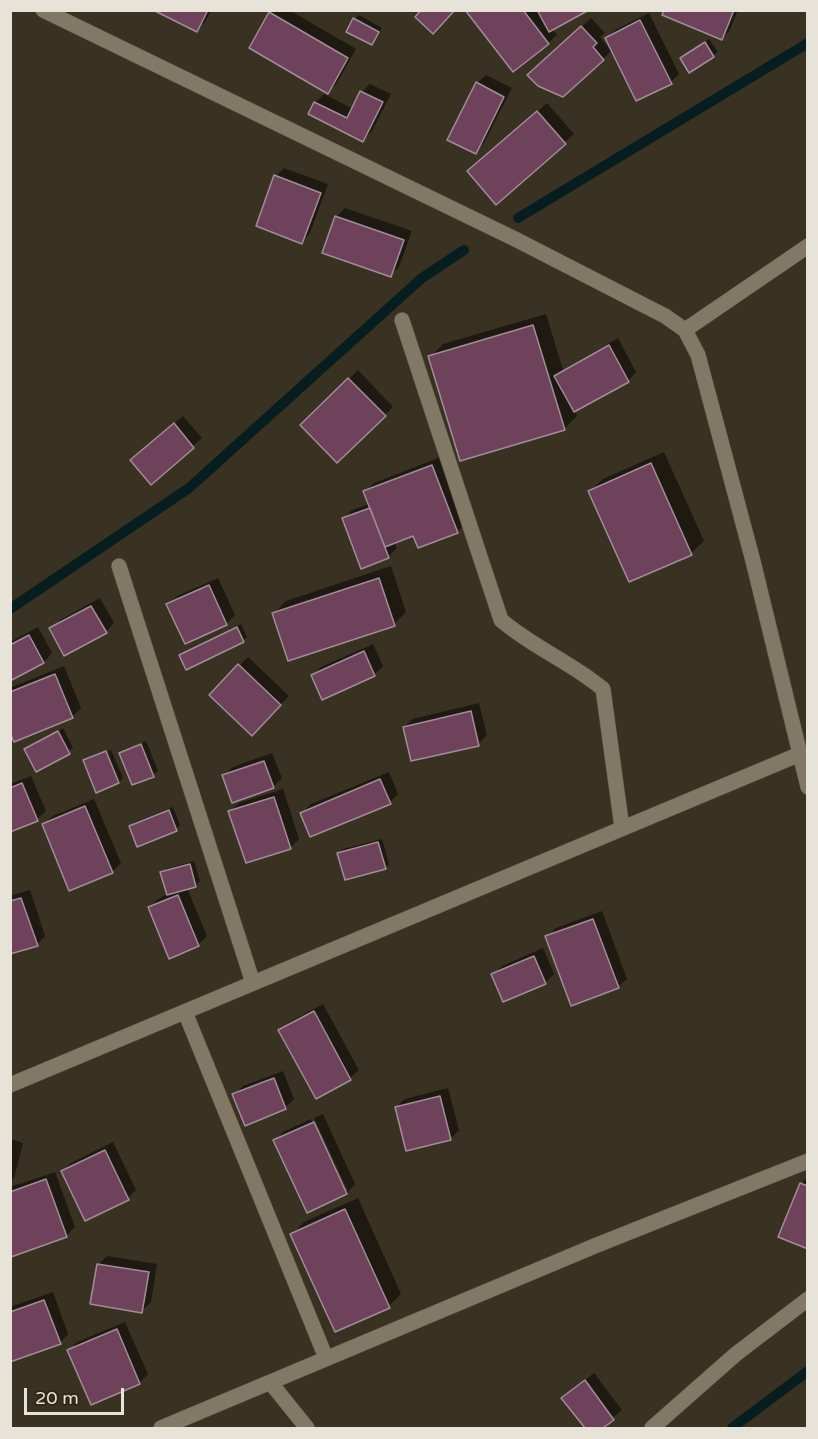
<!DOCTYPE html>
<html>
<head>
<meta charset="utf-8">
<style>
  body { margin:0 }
  #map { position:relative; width:818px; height:1439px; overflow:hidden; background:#393121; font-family:"Varela Round",sans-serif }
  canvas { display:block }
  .frame { position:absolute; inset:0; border:12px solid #e8e3d8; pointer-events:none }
  .scale { position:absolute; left:24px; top:1388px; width:100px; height:27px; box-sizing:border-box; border:3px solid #e8e3d8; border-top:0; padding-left:8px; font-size:18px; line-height:21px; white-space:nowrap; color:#e8e3d8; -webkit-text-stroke:4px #2f2717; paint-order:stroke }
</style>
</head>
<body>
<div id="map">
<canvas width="818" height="1439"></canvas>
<div class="frame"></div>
<div class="scale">20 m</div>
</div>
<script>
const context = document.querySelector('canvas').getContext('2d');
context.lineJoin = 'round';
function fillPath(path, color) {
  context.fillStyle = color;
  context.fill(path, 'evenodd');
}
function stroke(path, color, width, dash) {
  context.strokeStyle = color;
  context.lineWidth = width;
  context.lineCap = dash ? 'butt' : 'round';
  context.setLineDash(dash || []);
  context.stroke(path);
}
fillPath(new Path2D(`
  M157,10H211L205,22L197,30Z
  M273,10H289L356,49L337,83L328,92L270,13Z
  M467,10H586L552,29L557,35L548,43Z
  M665,10H738L730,30L722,39Z
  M649,13L679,74L671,82L612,50L603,59L538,66L591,18L605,33L600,37L610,49L606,39L615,30Z
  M359,15L382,28L372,44L355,19Z
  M709,39L718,52L689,71L681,58Z
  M486,75L512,88L484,143L475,152L477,83Z
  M370,84L391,94L372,131L363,140L310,114L315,103L324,94L353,109L362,92Z
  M547,103L574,134L496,202L477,163Z
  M284,168L328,184L310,233L302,242L276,176Z
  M345,208L412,231L399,267L390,275L336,217Z
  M546,314L563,370L618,338L636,372L628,381L575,410L577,416L564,429L430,357L443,344Z
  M358,370L393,407L337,461L302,425Z
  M183,416L202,438L151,483L140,452Z
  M664,452L704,541L691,553L630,580L590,491L603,479Z
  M441,457L466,523L457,532L414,534L394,542L397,548L388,557L344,519L352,510L370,504L365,491L374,483Z
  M391,566L406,612L394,624L273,614L286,601Z
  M218,578L235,615L226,624L168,605L177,596Z
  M100,598L114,623L106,632L51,629L60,620Z
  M241,624L247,637L243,641L181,655L185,651Z
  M38,627L52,653L44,662L10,679V642Z
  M373,644L383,666L374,675L312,676L321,667Z
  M248,657L289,696L252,734L211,695Z
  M64,666L81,708L72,717L10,740V688Z
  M479,703L487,735L478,744L404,727L413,719Z
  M63,728L73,748L37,770L26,750Z
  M146,741L158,771L153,775L133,783L121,754L125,750Z
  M111,750L123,778L119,782L84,760L87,757V760Z
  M272,753L282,778L273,787L224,775L233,767Z
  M389,772L398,794L390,802L302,813L311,804Z
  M31,776L46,811L37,819L10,831V784Z
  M283,789L299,839L290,848L230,811L239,803Z
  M94,799L121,863L112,872L44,824L53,816Z
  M173,807L180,825L176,829L131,826L135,822Z
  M382,839L389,864L385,868L339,853L343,849Z
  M194,861L200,881L196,885L187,888L207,936L198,945L149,907L158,899L168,894L162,873L166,869Z
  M30,890L45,936L37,945L10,953V896Z
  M602,911L627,979L618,987L547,937L556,928Z
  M543,948L554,974L546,982L504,1000L493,975L502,966Z
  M323,1004L359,1070L350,1078L316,1097L280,1031L289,1022Z
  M283,1071L294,1099L285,1108L234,1095L243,1086Z
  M448,1088L459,1130L450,1139L396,1107L405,1099Z
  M323,1114L355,1184L347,1193L307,1211L275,1141L283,1132L311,1119L344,1191H348L314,1118Z
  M10,1139L23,1143L14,1178L10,1181Z
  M113,1142L136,1190L128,1198L63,1171L71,1163Z
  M55,1172L75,1227L66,1236L12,1255L10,1187Z
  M808,1177V1248L801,1184Z
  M358,1198L401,1294L389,1306L292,1235L304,1222Z
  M107,1256L157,1264L151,1302L142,1311L98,1265Z
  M53,1292L68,1334L60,1343L10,1360V1307Z
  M125,1322L148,1374L139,1383L69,1351L77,1342Z
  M594,1373L622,1410L600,1428H587L563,1398Z`), '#0007');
stroke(new Path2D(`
  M518,218L808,43
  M10,609L189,488L422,278L464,250
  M732,1428L808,1371`), '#071e21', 10);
const building = new Path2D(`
  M153,10H208L197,32Z
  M421,10H455L433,34L415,17Z
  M465,10H523L549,44L513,72Z
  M537,10H589L549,32Z
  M664,10H734L722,40L662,15Z
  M269,12L348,58L328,94L249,48Z
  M353,18L379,32L372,45L346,32Z
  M640,20L672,84L636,101L605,38Z
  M581,26L597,43L593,47L604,60L563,97L538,86L527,75Z
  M705,42L714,57L689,73L680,58Z
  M476,82L504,97L476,154L447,140Z
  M360,91L383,102L363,142L308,114L314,102L347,118Z
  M537,111L566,144L496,205L467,171Z
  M274,175L321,193L302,244L256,226Z
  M335,216L404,240L391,277L322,253Z
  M533,325L565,430L460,461L428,356Z
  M609,345L629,382L574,412L554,376Z
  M348,378L386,416L337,463L300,425Z
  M174,423L194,448L151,485L130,460Z
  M651,463L692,555L629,582L588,491Z
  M432,465L458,533L418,548L413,536L385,547L363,491Z
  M370,508L389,558L361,569L342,518Z
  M379,578L395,626L288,661L272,613Z
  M209,585L227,625L185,644L166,604Z
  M91,606L107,633L64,656L49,628Z
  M237,627L244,642L186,670L179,655Z
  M29,635L44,663L10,681V645Z
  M364,651L375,676L322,700L311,675Z
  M238,664L281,705L252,736L209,695Z
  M55,674L73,718L14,742L10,733V692Z
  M471,711L479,746L411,761L403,727Z
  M58,731L70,754L36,772L24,749Z
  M141,744L154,777L132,785L119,753Z
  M106,751L119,783L96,793L83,760Z
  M264,761L274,788L232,803L222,775Z
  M380,779L391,804L310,837L300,813Z
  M22,783L38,821L10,832V788Z
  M274,797L291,849L246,863L228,811Z
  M85,806L113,873L69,891L42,824Z
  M169,810L177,831L137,847L129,826Z
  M378,842L386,869L345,880L337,853Z
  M190,864L196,887L167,895L160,872Z
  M178,895L199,946L169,959L148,907Z
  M21,898L38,946L10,954V901Z
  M593,919L619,988L571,1006L545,936Z
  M534,956L546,984L503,1002L491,974Z
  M314,1011L351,1080L316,1099L278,1030Z
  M274,1078L286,1109L245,1126L232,1094Z
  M440,1096L451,1140L406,1151L395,1107Z
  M314,1122L347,1194L307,1213L273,1140Z
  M105,1150L129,1200L85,1221L61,1171Z
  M46,1179L67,1237L11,1257L10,1192Z
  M800,1183L808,1186V1249L778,1237Z
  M345,1209L390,1308L335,1332L290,1234Z
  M97,1264L149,1272L142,1313L90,1304Z
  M44,1300L61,1344L10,1362V1312Z
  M117,1329L140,1384L91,1405L67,1350Z
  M585,1380L614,1420L603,1428H585L561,1398Z`);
fillPath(building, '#6f425c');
stroke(building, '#a18d97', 1.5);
const minor = new Path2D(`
  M43,10L515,239L665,316L685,330L698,355L753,561L808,787
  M402,320L501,620C532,647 571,662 603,689L622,828
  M685,330L808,246
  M119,566L253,983
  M185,1012L326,1358
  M10,1085L800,754
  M270,1382L307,1428
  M161,1428L597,1245L808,1161
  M652,1428L736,1354L808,1299`);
stroke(minor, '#544e3f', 16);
stroke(minor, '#817866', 15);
</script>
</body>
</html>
